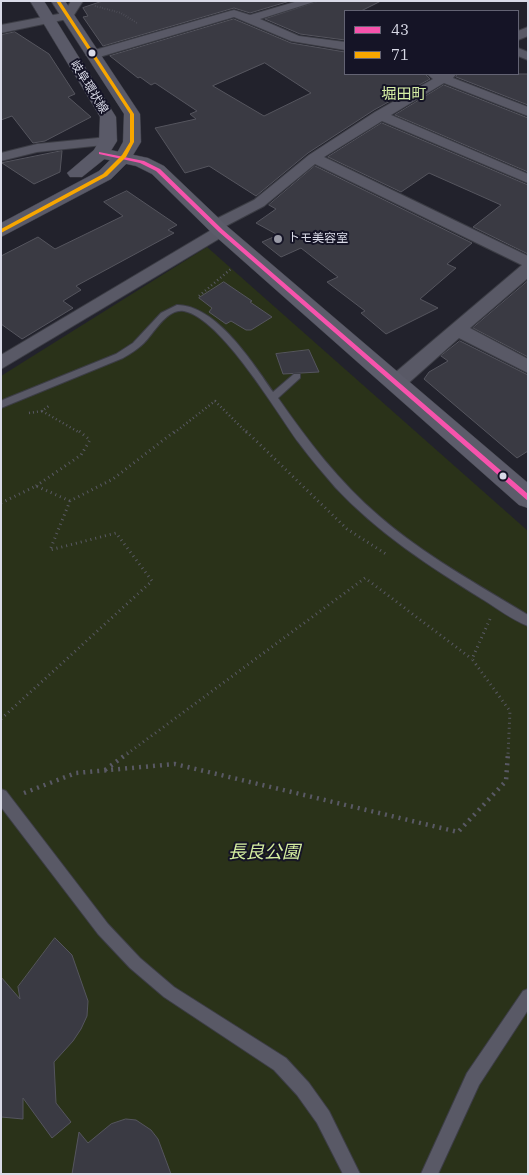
<!DOCTYPE html>
<html>
<head>
<meta charset="utf-8">
<style>
  body { margin:0 }
  #map { position:relative; width:529px; height:1175px; overflow:hidden; background:#22222c; font-family:"IBM Plex Serif",serif }
  canvas { display:block }
  .frame { position:absolute; inset:0; border:2px solid #d9dae7; pointer-events:none }
  .legend { position:absolute; left:344px; top:10px; width:175px; height:65px; box-sizing:border-box; background:#151426; border:1px solid #636373; margin:0; padding:6px 9px; list-style:none; font-size:15px; color:#d9dae7 }
  .legend li { display:flex; align-items:center; gap:10px; height:25px }
  .legend b { width:25px; border:1px solid #636373 }
</style>
</head>
<body>
<div id="map">
<canvas width="529" height="1175"></canvas>
<div class="frame"></div>
<ul class="legend">
<li><b style="height:6px;background:#f653ac"></b>43</li>
<li><b style="height:6px;background:#f7a600"></b>71</li>
</ul>
</div>
<script>
const context = document.querySelector('canvas').getContext('2d');
context.lineJoin = 'round';
function fillPath(path, color) {
  context.fillStyle = color;
  context.fill(path, 'evenodd');
}
function stroke(path, color, width, dash) {
  context.strokeStyle = color;
  context.lineWidth = width;
  context.lineCap = dash ? 'butt' : 'round';
  context.setLineDash(dash || []);
  context.stroke(path);
}
function label(font, color, halo, rows, align = 'center') {
  context.font = font + ' "IBM Plex Serif","Noto Sans JP",serif';
  context.lineWidth = 4;
  context.setLineDash([]);
  context.textBaseline = 'middle';
  context.strokeStyle = halo;
  context.fillStyle = color;
  for (const [text, x, y, turn = 0] of rows) {
    context.save();
    context.translate(x, y);
    context.rotate((+turn || 0) * Math.PI / 180);
    context.textAlign = isNaN(turn) ? turn : align;
    if (halo) context.strokeText(text, 0, 0);
    context.fillText(text, 0, 0);
    context.restore();
  }
}
fillPath(new Path2D(`
  M207,247L528,531V1174H1V376Z`), '#2a3219');
const building = new Path2D(`
  M103,1H290L250,13L234,8L103,46L83,17L88,16L83,8Z
  M319,1H381L361,11H345V40L300,34L265,19Z
  M234,19L291,43L345,52V74H425L430,79L374,110L308,153L256,196L209,166L185,173L155,128L196,119L190,114L197,111L155,83L151,85L140,77L138,78L110,56ZM265,63L311,93L264,116L213,86Z
  M15,32L49,54L75,94L68,97L91,117L45,141L33,143L12,116L1,120L2,35Z
  M458,74H528V105L456,77Z
  M444,85L528,118V172L395,115Z
  M382,123L528,185V254L473,227L501,205L429,173L401,192L328,157Z
  M62,151L60,172L34,184L2,163Z
  M315,166L472,243L447,264L456,268L420,299L438,308L386,334L361,313L365,311L327,282L338,277L301,248L281,257L262,242L278,235L256,223L276,209L269,205Z
  M127,191L177,225L168,230L174,233L76,286L81,290L63,301L73,308L22,339L1,324V256L38,237L55,249L123,216L104,202Z
  M528,281V357L473,328Z
  M224,282L252,301L250,302L272,317L251,330H246L231,321L226,324L209,312L212,308L199,298Z
  M460,341L528,375V451L517,458L424,379L429,372L448,361L441,356Z
  M309,350L319,372L283,374L276,354Z
  M55,938L72,955L88,1001L87,1016L81,1029L73,1041L54,1062L56,1103L71,1122L52,1138L23,1098V1119L1,1117V977L20,999L18,987Z
  M126,1119L136,1120L151,1130L158,1139L171,1174H72L79,1132L88,1143L111,1124Z`);
fillPath(building, '#3a3a43');
stroke(building, '#55555e', 1);
const lane = new Path2D(`
  M177,305C216,305 253,363 273,392L294,374H300V378L278,398C308,441 339,482 379,516C424,555 477,584 528,615V626C512,620 497,608 482,599C429,566 378,533 335,487C323,473 310,458 299,443C277,413 221,318 184,311C167,308 154,333 144,343C138,349 130,354 123,358L1,408V401L5,399L116,354L133,343L161,313Z
  M1,789L6,791L108,924L140,958L174,987L286,1058L309,1083L329,1111L360,1174H343L317,1123L297,1095L274,1070L164,997L130,968L98,934L1,807Z
  M528,989V1010L479,1085L438,1174H421L467,1073L523,991Z`);
const street = new Path2D(`
  M71,1H83L72,18L1,33V25L64,13Z
  M298,1H317L260,19L299,36L345,42V50L291,41L234,17L96,58L92,59L86,55L88,52L230,11L234,10L250,15Z
  M528,27V36L518,40V31Z
  M518,48L528,52V60L518,56Z
  M427,74H456L453,78L528,107V116L444,83L391,115L528,174V183L382,121L324,157L528,256V278L470,328L528,359V373L459,338L404,387L397,389L390,387L388,382L390,377L522,265L315,164L264,206L224,227L229,231L227,234L1,369V355L213,229L208,225L210,222L254,200L309,155L375,112L433,79Z
  M108,137L113,138L115,141L113,144L37,152L1,161V153L37,144Z`);
const secondary = new Path2D(`
  M101,148L148,158L164,166L228,227L528,483V508L519,505L214,235L152,174L136,166L95,157L92,153L95,149Z`);
const primary = new Path2D(`
  M30,1H44L116,117L117,141L107,157L82,177H70L67,173L94,150L99,141L100,117Z
  M51,1H65L140,114L141,142L130,160L111,179L1,237V223L99,171L117,153L123,142L124,114Z`);
stroke(lane, '#3c3d45', 2);
stroke(street, '#3c3d45', 2);
stroke(secondary, '#3c3d45', 1);
stroke(primary, '#3c3d45', 1);
stroke(new Path2D(`
  M95,6L121,13L137,23`), '#595964', 2, [0.5, 2]);
stroke(new Path2D(`
  M199,296L232,268
  M42,411L80,433
  M29,413L42,411L50,405
  M174,433L215,401L247,433`), '#595964', 2.5, [1, 3]);
stroke(new Path2D(`
  M246,431L347,529L386,554
  M36,486L81,455L90,440L79,431
  M1,503L36,486L70,501
  M490,619L472,659L510,711L508,754
  M1,719L152,581L116,533L50,550L70,501L113,479L175,431
  M127,754L365,578L472,659`), '#595964', 3, [1, 4]);
stroke(new Path2D(`
  M105,770L128,753
  M24,793L76,773L175,764L458,832L506,781L508,753`), '#595964', 4.5, [2, 5]);
fillPath(lane, '#595966');
fillPath(street, '#595966');
fillPath(secondary, '#5c5c6a');
fillPath(primary, '#5a5a68');
fillPath(new Path2D(`
  M99,152L144,161L160,169L223,230L528,494V501L219,232L156,171L140,163L99,154Z`), '#f653ac');
fillPath(new Path2D(`
  M56,1H60L134,114V142L126,157L107,176L1,233V229L103,174L122,155L130,142V114Z`), '#f7a600');
for (const [x, y, r, color] of [
  [92,53,4.5,"#d9dae7"],
  [278,239,5,"#999aa6"],
  [503,476,4.5,"#d9dae7"]
]) {
  const dot = new Path2D();
  dot.arc(x, y, r, 0, 2 * Math.PI);
  context.fillStyle = color;
  context.fill(dot);
  stroke(dot, '#151426', 2);
}
label('12px', '#d9dae7', '#151426', [
  ["岐阜環状線",89,87,58]
]);
label('12px', '#d9dae7', '#151426', [
  ["トモ美容室",288,239]
], 'left');
label('15px', '#d5eea4', '#151426', [
  ["堀田町",404,95]
]);
label('italic 18px', '#d4eda0', '#151426', [
  ["長良公園",264,853]
]);
</script>
</body>
</html>
